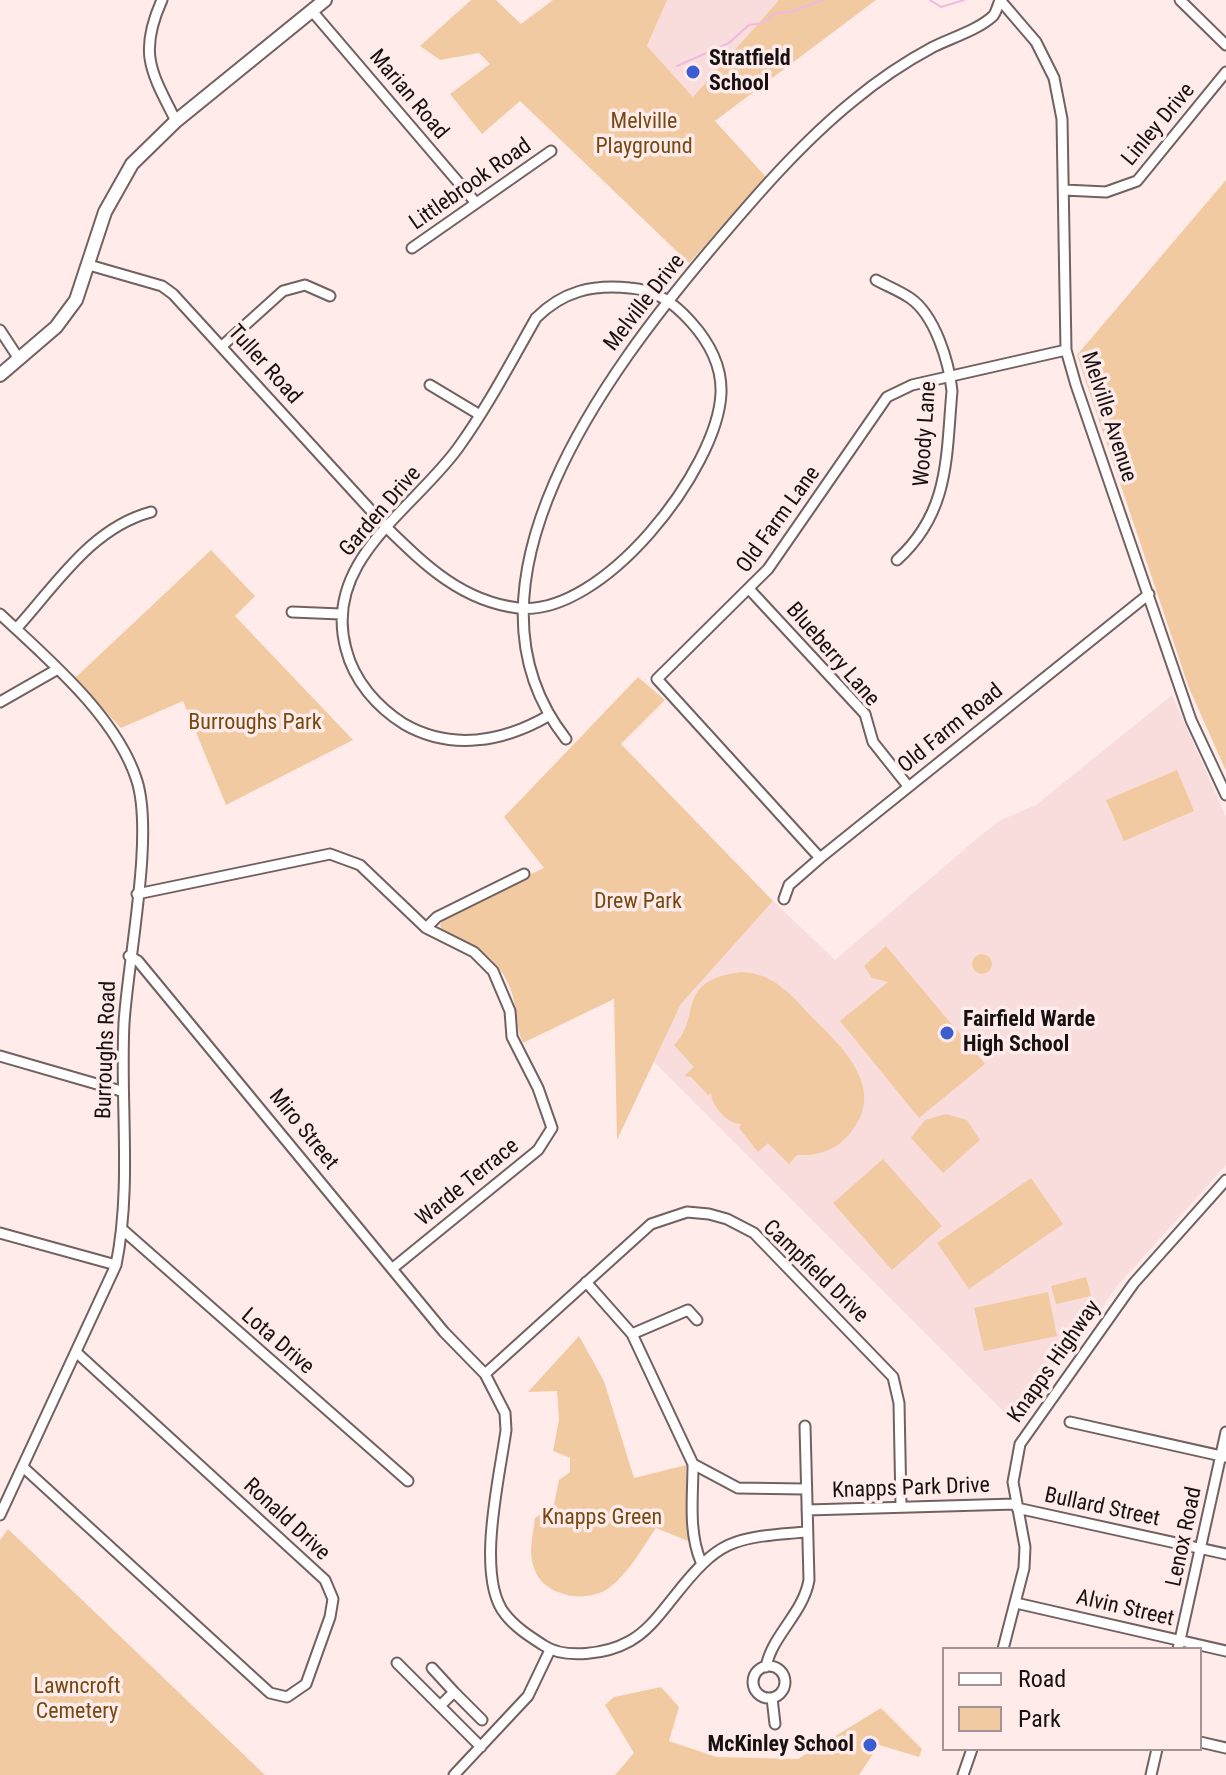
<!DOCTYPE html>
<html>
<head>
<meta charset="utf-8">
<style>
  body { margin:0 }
  #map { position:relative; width:1226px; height:1775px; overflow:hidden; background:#feebea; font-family:"Roboto Condensed",sans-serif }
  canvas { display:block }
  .legend { position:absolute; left:942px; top:1647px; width:260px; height:104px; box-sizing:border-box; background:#feebea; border:2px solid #a29493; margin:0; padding:10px 14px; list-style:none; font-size:24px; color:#171111 }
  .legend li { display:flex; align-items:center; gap:16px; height:40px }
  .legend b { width:40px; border:2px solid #a29493 }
</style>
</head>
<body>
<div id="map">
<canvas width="1226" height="1775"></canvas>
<ul class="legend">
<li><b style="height:10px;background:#fff"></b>Road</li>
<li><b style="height:22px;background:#f2caa2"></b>Park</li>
</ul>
</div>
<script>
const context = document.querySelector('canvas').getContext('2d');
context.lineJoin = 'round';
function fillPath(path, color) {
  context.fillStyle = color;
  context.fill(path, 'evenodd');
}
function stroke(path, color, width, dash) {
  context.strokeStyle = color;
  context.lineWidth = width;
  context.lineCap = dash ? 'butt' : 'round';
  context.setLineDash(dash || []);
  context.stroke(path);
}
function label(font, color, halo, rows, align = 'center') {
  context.font = font + ' "Roboto Condensed",sans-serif';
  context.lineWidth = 7;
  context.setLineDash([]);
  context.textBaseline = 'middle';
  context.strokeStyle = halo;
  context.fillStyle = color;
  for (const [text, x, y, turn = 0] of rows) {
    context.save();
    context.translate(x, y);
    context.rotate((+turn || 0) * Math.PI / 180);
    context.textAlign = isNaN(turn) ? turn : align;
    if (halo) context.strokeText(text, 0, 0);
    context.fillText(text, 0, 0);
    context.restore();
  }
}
fillPath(new Path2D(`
  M667,0H779L693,97L647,46Z
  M1172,695L1226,817V1165L1118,1285L1018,1426L654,1062L681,1004L773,901L835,960L980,836L1001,820L1036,805Z`), '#f8dddc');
fillPath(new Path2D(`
  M471,0H496L521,24L553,0H667L647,46L693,97L779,0H876L715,121L766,177L689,263L520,101L482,134L450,94L490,64L479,53L440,60L420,46Z
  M1226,180V771L1189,688L1077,355Z
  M211,550L255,596L235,616L353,740L226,805L183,701L121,728L75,678Z
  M638,677L665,700L621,744L773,901L681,1004L617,1140L614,999L523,1043C517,1031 518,1019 515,1006C509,966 479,945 443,932L440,925L447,914L544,868L504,817Z
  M1177,770L1194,811L1124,841L1106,800Z
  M886,946L985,1064L919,1118L840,1021L888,982L872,978L864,966Z
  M972 964a10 10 0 1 1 20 0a10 10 0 1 1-20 0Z
  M741,972C774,973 791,995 812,1017C842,1047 887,1088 851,1132C837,1150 820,1156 797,1155L789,1164L768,1143L758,1152L739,1128L741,1124C728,1124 712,1107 711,1093L708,1095L691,1077L684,1076L694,1067L674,1045C703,1017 673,981 741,972Z
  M946,1114L967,1120L980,1140L943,1173L911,1138L925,1120Z
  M883,1159L942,1226L892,1270L833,1203Z
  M1031,1178L1063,1224L969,1289L937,1243Z
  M1086,1277L1091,1296L1056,1304L1051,1286Z
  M1048,1292L1057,1336L984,1351L974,1308Z
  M579,1336L604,1381L634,1478L686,1465L688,1541L656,1528C642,1548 629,1573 609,1588C587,1604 543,1597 534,1568C528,1553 533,1534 535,1518L554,1504L559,1480L570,1472V1458L553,1451L559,1420L557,1391L528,1392Z
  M8,1529L265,1775H0V1540Z
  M661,1687L679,1707L669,1741L717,1757L798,1759L881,1708L922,1749L919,1757L879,1745L859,1775H615L634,1753L605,1705L614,1697Z`), '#f2caa2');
stroke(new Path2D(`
  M930,0L941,7L964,0
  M677,66L729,43L749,25L763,23L775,13L791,12L823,0`), '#f0b9e2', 2);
const minor = new Path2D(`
  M162,0C138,53 151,72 176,121
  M1180,0L1226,45
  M312,11L476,203
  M1064,190L1106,192L1137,181L1226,72
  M412,248L551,151
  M89,265L162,286L173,294L387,528C426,566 462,601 518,608C602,618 718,469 721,393C722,365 709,342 691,322C674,303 656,290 630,288C593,284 563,291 536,318C511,362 487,408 458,448C413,510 322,561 346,649C354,681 377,707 404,724C451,751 503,742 548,716
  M876,280C887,286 900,291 910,298C935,315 949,362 952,391C946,457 950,512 897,560
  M0,330L19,359
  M222,346L283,291L305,285L330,296
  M430,385L480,415
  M750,590L865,714L873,742L908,786
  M292,612L341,614
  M0,614C48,659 117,717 137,781C154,836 128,960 124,1023C120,1102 132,1187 116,1265L0,1515
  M16,629C56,585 91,528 151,512
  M0,702L56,670
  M566,739C445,585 609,370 710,250C754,198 800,144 853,101C877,81 905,62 933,47C951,38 978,30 993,16C996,13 998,5 1000,0L1036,42L1054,78L1062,119L1066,350L1076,385L1191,720L1226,795
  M820,858L657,679L768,569L887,397L912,385L1066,350
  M137,894L330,854L360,865L426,928L437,917L524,874
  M784,899L789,885L820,858L1149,594
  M129,956L138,961L444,1332L485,1374L505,1413L506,1430C500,1475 475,1577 505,1614C515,1627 529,1636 543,1645C565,1660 607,1654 630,1641C648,1631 660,1614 673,1598C720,1538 732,1538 806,1532
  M0,1056L121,1091
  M123,1230L408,1481
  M0,1233L116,1265
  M393,1268L538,1150L552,1128L538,1088L512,1037L510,1011L493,971L474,952L426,928
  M586,1282L632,1334L693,1464L738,1488L804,1489
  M632,1334L688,1310L697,1320
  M485,1374L651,1224L687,1212L709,1214L727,1219L754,1233L893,1377L899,1403L901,1506
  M1070,1422L1226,1457
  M693,1464C693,1497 688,1531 701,1562
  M23,1467L270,1693L287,1697L306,1684L330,1617L333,1599L325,1580L76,1352
  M1017,1508L1226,1554
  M807,1510L1015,1504
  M1016,1603L1226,1651
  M1003,1649L1024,1568L1025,1547L1013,1482L1020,1444L1134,1283L1226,1180
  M1178,1649L1226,1432
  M397,1663L481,1747
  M753 1682a16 16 0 1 1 32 0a16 16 0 1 1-32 0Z
  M766,1667C772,1635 803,1614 809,1580L805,1426
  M432,1668L454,1692
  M772,1698L775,1724
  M440,1706L454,1692L482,1720
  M1200,1742L1226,1748
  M454,1775L528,1696L550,1650
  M963,1775L972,1749
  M1151,1775L1157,1749`);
const major = new Path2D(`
  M0,375L56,327L76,300L105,212L132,164L176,121L325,0`);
stroke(minor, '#716160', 13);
stroke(major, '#716160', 16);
stroke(minor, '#fff', 9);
stroke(major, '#fff', 12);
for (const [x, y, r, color] of [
  [693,72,8,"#3c5dcf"],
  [947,1033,8,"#3c5dcf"],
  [870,1745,8,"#3c5dcf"]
]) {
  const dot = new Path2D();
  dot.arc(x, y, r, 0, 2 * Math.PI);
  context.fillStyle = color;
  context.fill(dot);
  stroke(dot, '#feebea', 3);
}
label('bold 22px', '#171111', '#feebea', [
  ["Stratfield",709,59],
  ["School",709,84],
  ["Fairfield Warde",963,1020],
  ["High School",963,1045],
  ["McKinley School",854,1745,"right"]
], 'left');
label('22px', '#171111', '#feebea', [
  ["Marian Road",408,95,50],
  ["Linley Drive",1159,125,-50],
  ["Littlebrook Road",471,185,-35],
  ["Melville Drive",645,303,-52],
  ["Tuller Road",264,365,48],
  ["Melville Avenue",1108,417,72],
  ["Woody Lane",926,434,-86],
  ["Garden Drive",381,512,-49],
  ["Old Farm Lane",779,520,-54],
  ["Blueberry Lane",832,655,49],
  ["Old Farm Road",951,729,-39],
  ["Burroughs Road",107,1050,-88],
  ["Miro Street",303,1130,51],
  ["Warde Terrace",468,1183,-39],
  ["Campfield Drive",815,1272,44],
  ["Lota Drive",277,1342,41],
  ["Knapps Highway",1055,1362,-55],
  ["Knapps Park Drive",911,1489,-2],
  ["Bullard Street",1102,1508,12],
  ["Ronald Drive",286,1520,43],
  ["Lenox Road",1185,1537,-78],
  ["Alvin Street",1125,1609,13]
]);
label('22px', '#764911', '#feebea', [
  ["Melville",644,122],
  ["Playground",644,147],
  ["Burroughs Park",255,723],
  ["Drew Park",638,902],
  ["Knapps Green",602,1518],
  ["Lawncroft",77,1687],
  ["Cemetery",77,1712]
]);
</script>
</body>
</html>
